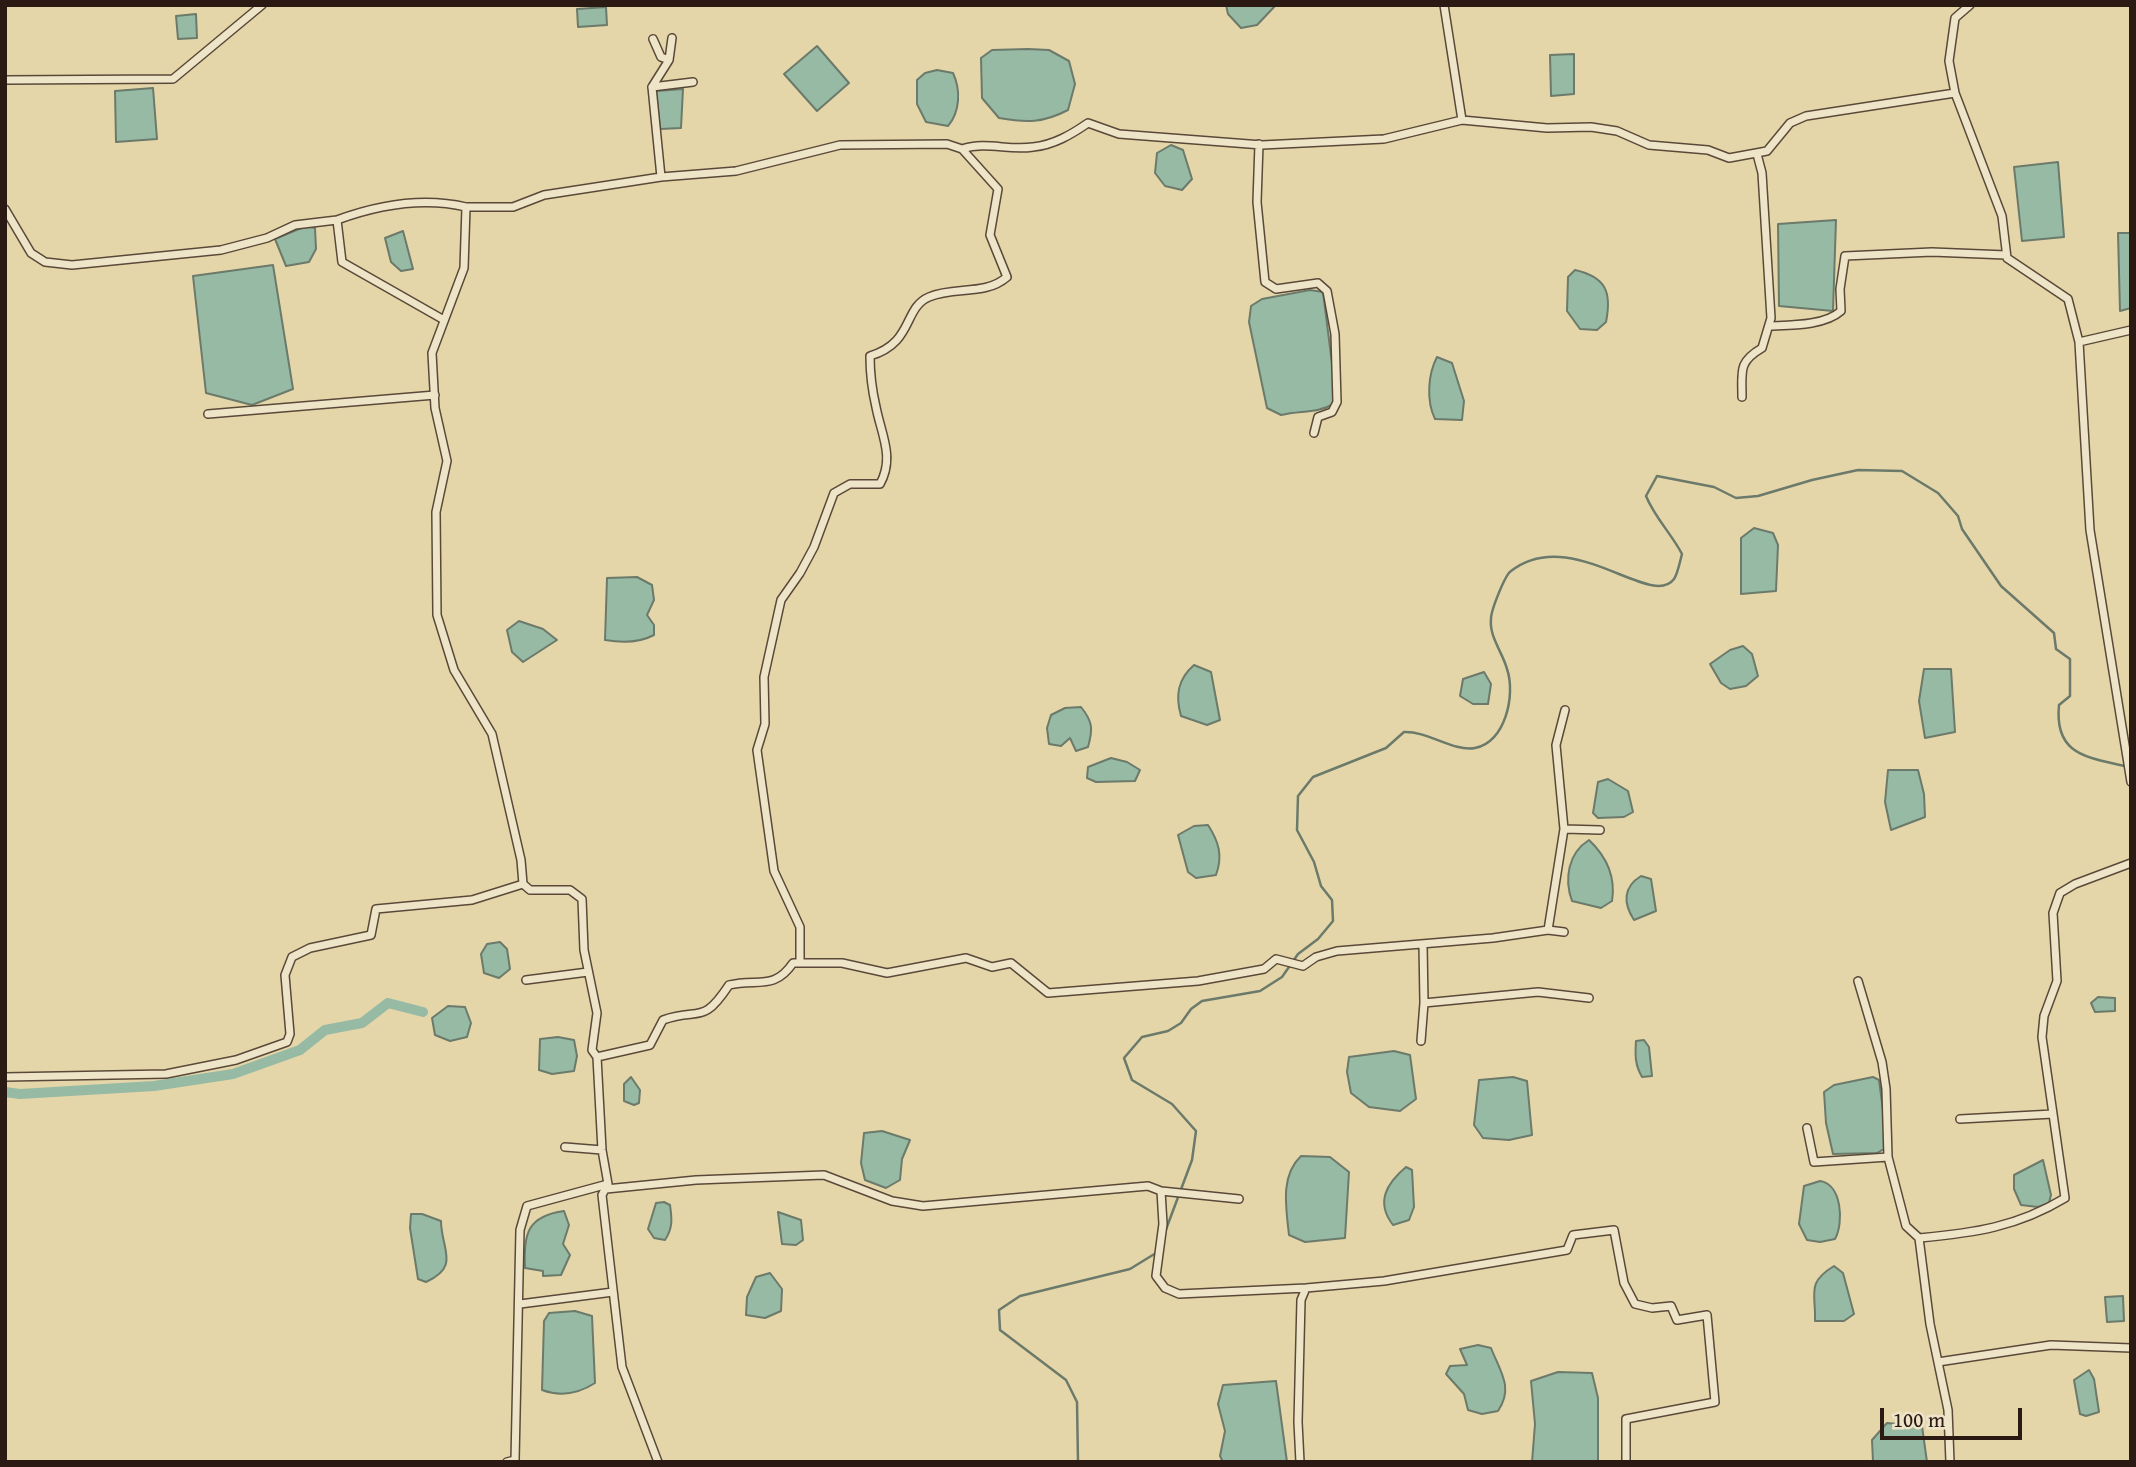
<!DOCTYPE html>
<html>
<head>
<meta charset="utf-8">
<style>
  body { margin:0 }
  #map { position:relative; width:2136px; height:1467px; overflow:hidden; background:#e5d6a9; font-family:"Gentium Book Plus",serif }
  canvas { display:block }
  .frame { position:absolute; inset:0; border:7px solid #2b1a14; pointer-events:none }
  .scale { position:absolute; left:1880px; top:1408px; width:142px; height:32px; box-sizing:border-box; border:4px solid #2b1a14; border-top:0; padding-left:9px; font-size:21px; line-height:24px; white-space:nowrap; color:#2b1a14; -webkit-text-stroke:5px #eee4c7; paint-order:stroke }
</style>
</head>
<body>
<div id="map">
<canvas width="2136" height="1467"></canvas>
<div class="frame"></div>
<div class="scale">100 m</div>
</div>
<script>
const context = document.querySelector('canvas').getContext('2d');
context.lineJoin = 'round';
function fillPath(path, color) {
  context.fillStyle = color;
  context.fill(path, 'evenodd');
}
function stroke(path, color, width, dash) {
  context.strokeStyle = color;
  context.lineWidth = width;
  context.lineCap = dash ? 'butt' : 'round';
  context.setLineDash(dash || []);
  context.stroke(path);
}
const water = new Path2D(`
  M1226,5H1276L1257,25L1241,28L1228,14Z
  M606,7L607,25L578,27L577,9Z
  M196,14L197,38L178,39L176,16Z
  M817,46L849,83L817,111L784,74Z
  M1028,49L1049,50L1069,61L1075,84L1068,110C1043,123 1027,123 999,118L982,98L981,58L992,50Z
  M1574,54V94L1551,96L1550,55Z
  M937,70L953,73C961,90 960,112 948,126L926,122L917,104V80L925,73Z
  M153,88L157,139L116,142L115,91Z
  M683,89L681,128L660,129L656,91Z
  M1171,145L1183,150L1192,179L1182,190L1165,186L1155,173L1157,153Z
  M2058,162L2064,237L2022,241L2014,167Z
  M1836,220L1833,311L1779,306L1778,224Z
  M306,226L315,228L316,249L309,262L286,266L275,239Z
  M403,231L413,269L401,271L391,262L385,238Z
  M2118,233H2131V308L2120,311Z
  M273,265L293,389L252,405L206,393L193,276Z
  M1575,270C1606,277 1612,292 1606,322L1597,330L1580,329L1567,311L1568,277Z
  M1310,290L1323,292L1335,387L1334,404C1315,414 1301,410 1281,415L1267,408L1249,322L1251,306L1262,299Z
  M1437,357L1452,363L1464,401L1462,420L1435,419C1426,401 1428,374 1437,357Z
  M1754,528L1773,533L1778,545L1776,591L1741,594V538Z
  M637,577L652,585L654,600L647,615L654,625V635C639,643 622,643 605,640L607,578Z
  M519,621L543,629L557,640L523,662L512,652L507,630Z
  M1743,646L1752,654L1758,676L1746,686L1730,689L1721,683L1710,664L1730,650Z
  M1194,665L1211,672L1220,720L1207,725L1181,716C1175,695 1178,679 1194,665Z
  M1924,669H1951L1955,732L1925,738L1919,701Z
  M1484,672L1491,684L1488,704H1473L1460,696L1463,679Z
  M1081,707C1093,722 1093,729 1088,747L1076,751L1070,738L1061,746L1049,744L1047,728L1051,715L1065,708Z
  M1111,758L1127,762L1140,770L1135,781L1096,782L1087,778L1088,767Z
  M1888,770H1918L1924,794L1925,817L1891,830L1885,802Z
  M1608,779L1628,791L1633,812L1624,817L1598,818L1593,813L1598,782Z
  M1208,825C1219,842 1223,856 1216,875L1196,878L1188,872L1178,835L1194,826Z
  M1589,840C1607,857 1616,876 1612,901L1601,908L1572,901C1564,879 1568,853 1589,840Z
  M1641,876L1651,879L1656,911L1634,920C1623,903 1623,887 1641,876Z
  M500,942L507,949L510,969L499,978L484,973L481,954L487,944Z
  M2098,997L2115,998V1011L2095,1012L2091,1003Z
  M448,1006L465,1007L471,1023L467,1037L450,1041L435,1035L432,1018Z
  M558,1037L574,1040L577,1056L574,1071L552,1074L539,1070L540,1039Z
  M1644,1040L1649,1047L1652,1076L1642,1077C1635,1065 1635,1055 1636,1041Z
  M1394,1051L1410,1055L1416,1099L1400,1111L1369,1107L1351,1093L1347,1072L1349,1057Z
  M631,1077L640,1090L639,1103L634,1105L624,1101V1084Z
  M1513,1077L1527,1081L1532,1135L1509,1140L1483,1138L1474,1125L1479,1080Z
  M1873,1077L1879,1080L1887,1140L1884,1149L1877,1153L1833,1154L1826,1123L1824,1092L1834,1085Z
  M882,1131L910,1140L902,1159L900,1180L886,1188L865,1180L861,1163L864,1133Z
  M1301,1156L1330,1157L1349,1172L1345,1238L1305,1242L1289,1235C1286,1207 1280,1176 1301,1156Z
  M2043,1160L2051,1195L2049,1203L2038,1207L2021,1205L2014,1189V1175Z
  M1406,1167L1412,1170L1414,1207L1409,1220L1393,1225C1375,1202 1387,1183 1406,1167Z
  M1820,1181C1842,1184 1844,1223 1835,1239L1820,1242L1807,1240L1799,1224L1804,1186Z
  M664,1202L670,1205C672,1219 673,1228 665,1240L654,1238L648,1229L656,1203Z
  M564,1211L569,1225L563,1244L570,1255L561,1275L543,1276V1271L525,1268C523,1233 528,1216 564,1211Z
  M778,1212L801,1220L803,1240L796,1245L782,1244Z
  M411,1214H422L441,1221C441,1249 461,1266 426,1282L418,1279L410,1228Z
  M1834,1266L1843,1273L1854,1314L1844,1321H1815C1816,1293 1806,1283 1834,1266Z
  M770,1273L782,1289L781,1311L765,1318L746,1315L747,1297L756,1277Z
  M2123,1296L2124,1321L2107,1322L2105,1297Z
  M575,1311L592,1316L595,1383C578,1394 561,1397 542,1390L544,1321L549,1313Z
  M1478,1345L1491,1348C1500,1371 1514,1388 1498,1411L1482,1414L1468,1410L1464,1394L1446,1374L1450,1366L1467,1365L1460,1349Z
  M2089,1370L2094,1379L2099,1412L2086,1416L2080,1414L2074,1380Z
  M1558,1372L1592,1373L1598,1398V1462H1532L1535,1424L1531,1381Z
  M1276,1381L1287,1462H1223L1220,1456L1225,1431L1218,1404L1223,1385Z
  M1887,1423L1922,1426L1927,1462H1873L1872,1440Z`);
fillPath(water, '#96baa4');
stroke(water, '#6b7a6a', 2);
stroke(new Path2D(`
  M1165,1232L1192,1160L1196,1131L1172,1104L1132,1080L1124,1058L1142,1037L1168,1031L1181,1023L1191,1009L1202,1001L1260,991L1282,977L1298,954L1318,939L1333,921L1332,900L1321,886L1314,862L1297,830L1298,796L1313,777L1386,748L1404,732C1428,731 1453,752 1475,748C1505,743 1516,695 1507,669C1503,653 1489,637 1491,619C1491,610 1505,575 1511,571C1571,524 1651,610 1674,579C1678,573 1680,561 1682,554C1671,533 1655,518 1646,496L1657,476L1714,487L1736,498L1758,496L1812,480L1858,470L1902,471L1938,493L1958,516L1962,529L2001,586L2054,633L2056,649L2070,659V696L2059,705C2054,756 2088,757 2128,767
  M1078,1462L1077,1402L1066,1380L1000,1330L999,1310L1020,1296L1130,1269L1156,1253`), '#6b7a6a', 2.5);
stroke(new Path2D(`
  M5,1092L20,1094L154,1086L233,1074L300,1050L325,1030L362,1023L388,1003L423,1012`), '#96baa4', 10);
const street = new Path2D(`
  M1970,5L1955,18L1949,61L1955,93L2002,216L2007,258L2068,299L2079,342L2090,530L2131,782
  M653,39L661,57L669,60
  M5,80L173,79L262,5
  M652,87L669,60L672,38
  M1462,120L1547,128L1591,127L1617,131L1649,145L1708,150L1729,158L1767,151L1790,123L1806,116L1955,93
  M1259,144L1257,202L1265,282L1276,289L1318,283L1327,291L1335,334L1337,402L1332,412L1318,417L1314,433
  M661,177L736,171L840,145L947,144L962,149
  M5,209L31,253L45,262L72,265L221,250L267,238L295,225L337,220L342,262L444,320
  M337,220C378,205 423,197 466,207
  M1769,326C1790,325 1824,326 1841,311L1840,289L1845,256L1932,252L2006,255
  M2079,342L2131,330
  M1742,397C1742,371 1738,362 1762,348L1771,318L1762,173L1757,154
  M208,414L435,395
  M1564,829L1600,830
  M523,884L521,860L492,734L454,670L437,615L436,512L447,461L435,408L432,353L464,268L466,207H513L544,195L661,177L652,87L693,82
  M1548,930L1564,829L1556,745L1565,710
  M800,962V927L774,871L757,750L765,724L764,677L781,600L800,573L814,547L834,493L850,484H880C895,457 881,434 876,407C872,390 870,373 870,356C914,343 903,308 929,297C955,286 985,296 1007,277L990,235L998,189L962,149C987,141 1008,151 1033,147C1054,145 1072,134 1088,123L1119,134L1262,145L1384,139L1462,120L1444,5
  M526,980L588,972
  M1858,981L1882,1062L1886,1089L1888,1157
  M1424,1003L1538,992L1589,998
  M1421,1041L1424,1003L1423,944
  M597,1057L650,1045L663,1020C700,1007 702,1026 729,985C757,978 774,991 793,963H842L887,973L966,958L992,967L1011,963L1048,993L1198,981L1264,969L1276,959L1303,966L1316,957L1337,951L1493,938L1548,930L1564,932
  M5,1077L166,1074L236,1060L287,1042L290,1034L285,975L292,957L310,948L371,935L376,909L472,900L523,884L530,890H570L582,899L584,950L597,1013L592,1050L597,1057L602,1150L608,1184L602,1195L622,1367L658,1462
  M1960,1119L2053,1114
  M1807,1128L1814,1162L1888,1157L1906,1226L1919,1238
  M565,1147L602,1150
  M606,1189L696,1180L824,1175L892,1201L923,1206L1148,1186L1161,1191L1163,1224L1156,1276L1165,1288L1179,1294L1306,1288
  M1161,1191L1239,1199
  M520,1304L613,1292
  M1938,1362L2051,1345L2131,1348
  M507,1462L515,1460L520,1230L527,1206L608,1184
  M1300,1462L1298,1422L1301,1300L1306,1288L1384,1281L1567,1250L1573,1235L1614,1230L1624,1283L1635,1304L1652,1308L1671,1306L1677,1320L1707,1315L1715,1402L1626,1419V1462
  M1950,1462L1948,1410L1930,1324L1919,1238C1974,1233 2017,1227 2065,1198L2042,1037L2044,1016L2057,981L2053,913L2060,893L2075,884L2131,863`);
stroke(street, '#5a4939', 10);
stroke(street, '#eee4c7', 7);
</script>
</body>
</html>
